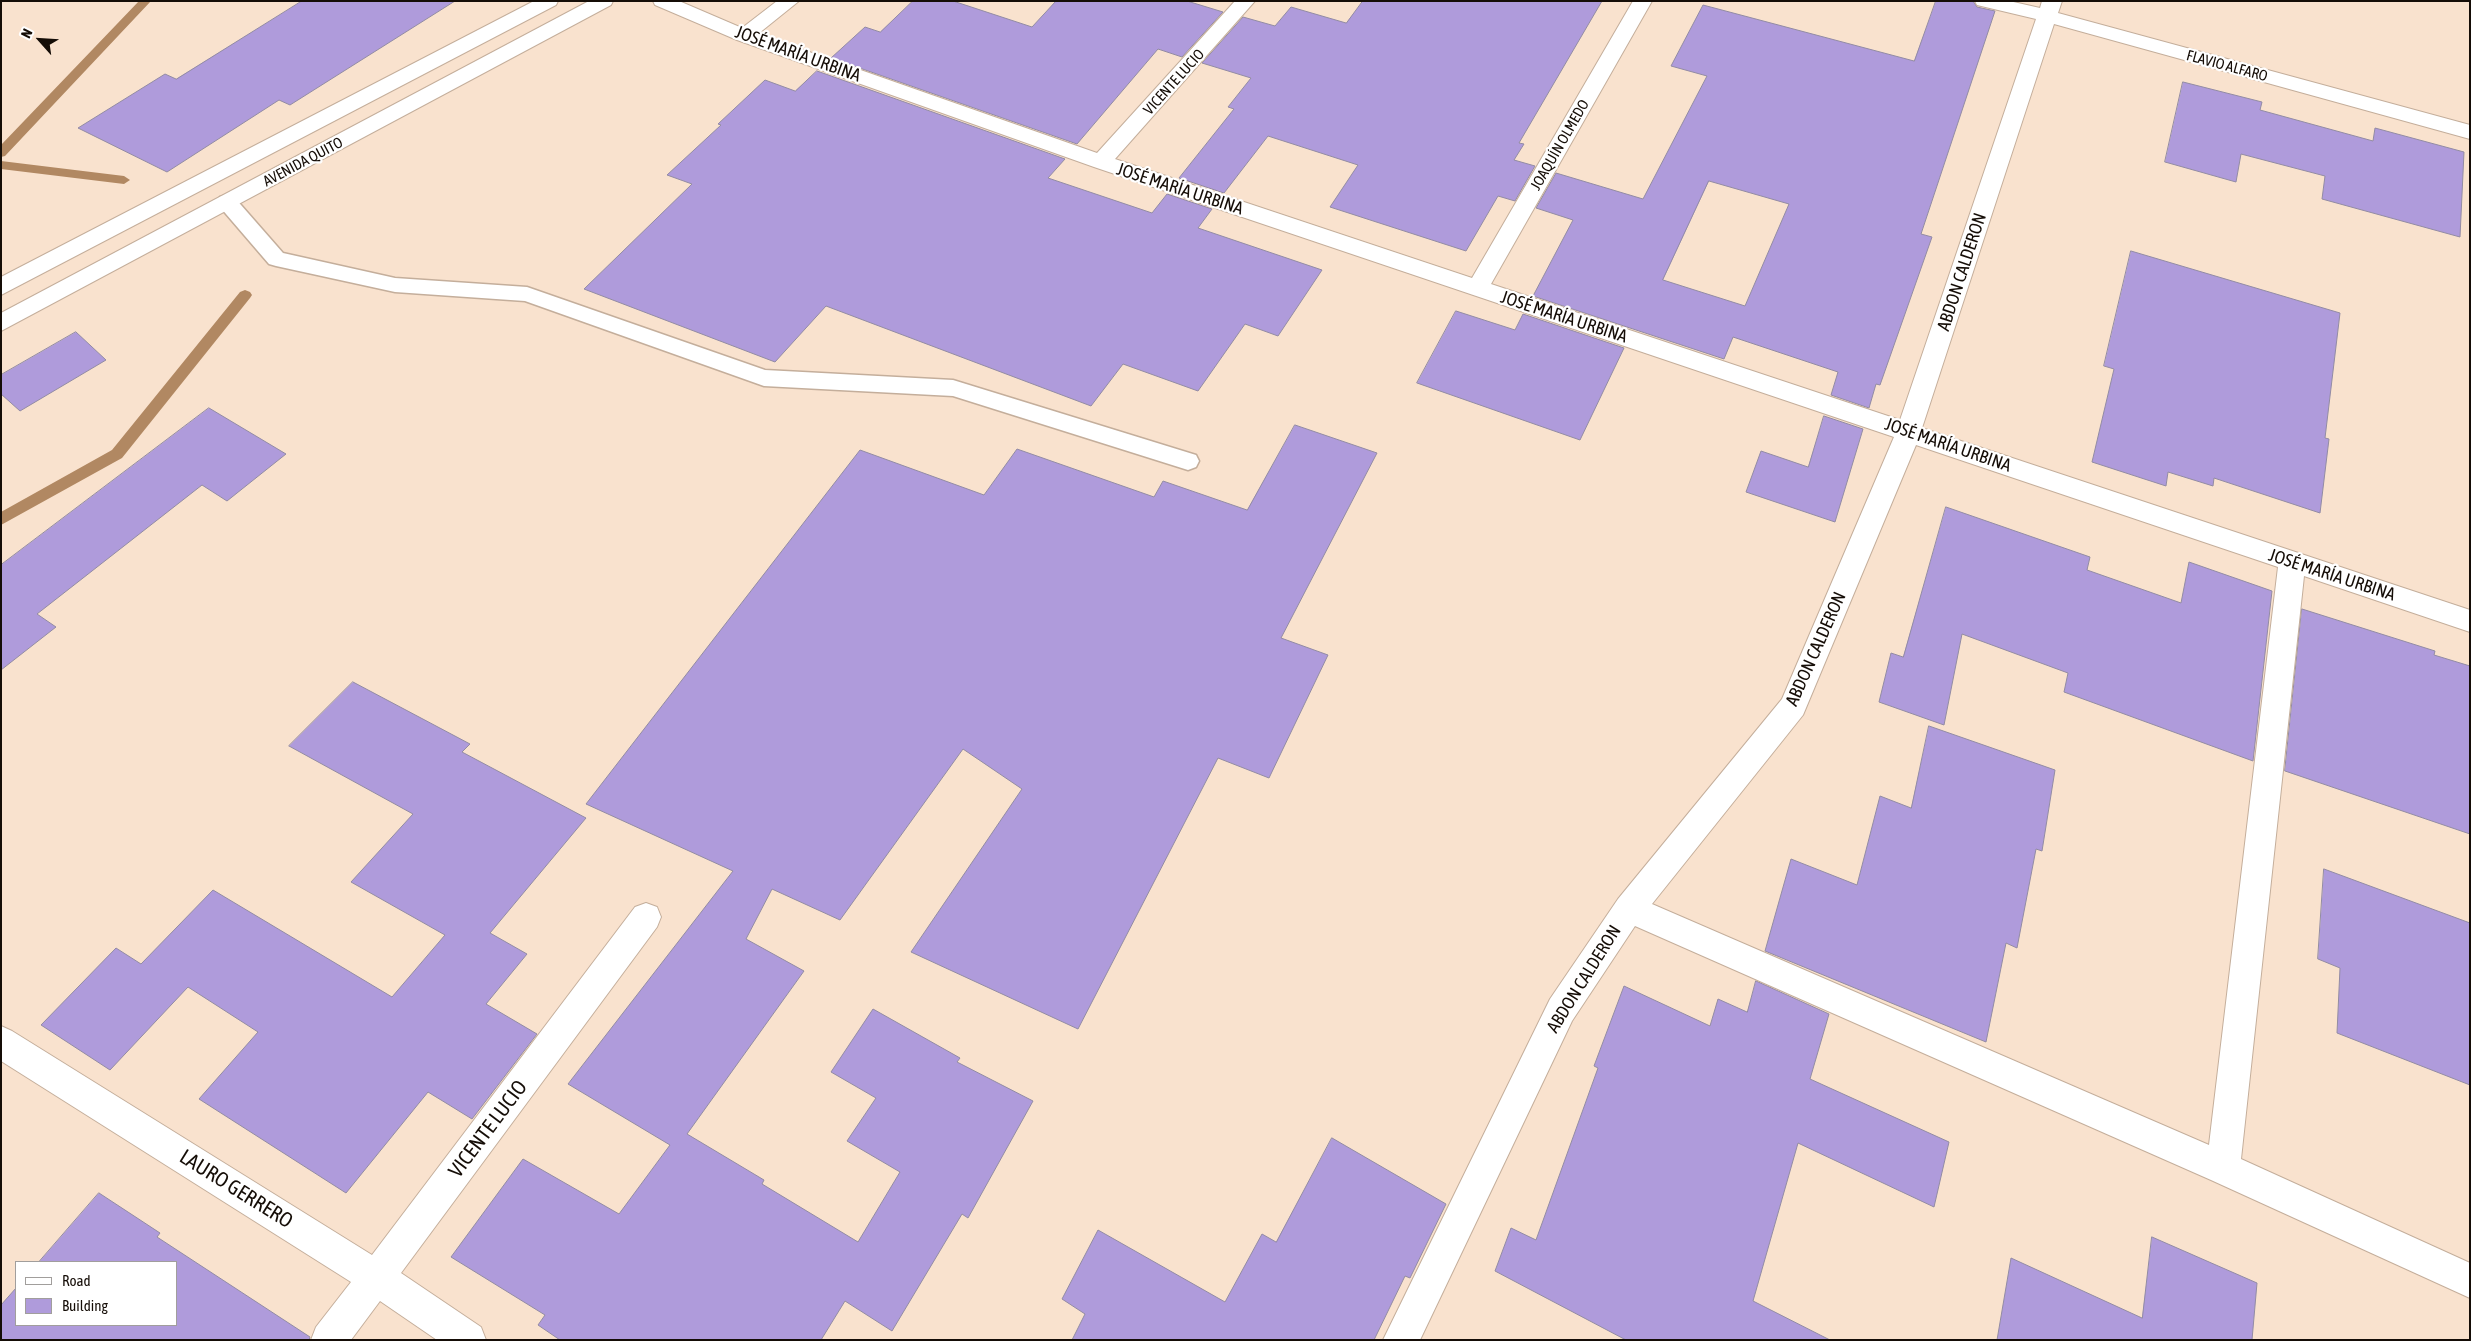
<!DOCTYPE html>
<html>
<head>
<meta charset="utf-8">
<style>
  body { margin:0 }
  #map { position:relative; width:2471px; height:1341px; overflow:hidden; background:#f9e2ce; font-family:"Asap Condensed",sans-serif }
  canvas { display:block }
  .frame { position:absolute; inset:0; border:2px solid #150d07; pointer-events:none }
  .legend { position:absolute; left:15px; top:1261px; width:162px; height:65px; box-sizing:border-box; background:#fff; border:1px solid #a19e9c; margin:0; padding:6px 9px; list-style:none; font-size:15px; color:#150d07 }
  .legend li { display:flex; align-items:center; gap:10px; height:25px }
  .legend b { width:25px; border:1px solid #a19e9c }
  .north { position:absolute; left:15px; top:15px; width:50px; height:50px; -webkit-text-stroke:4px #fff; paint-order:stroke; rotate:296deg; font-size:14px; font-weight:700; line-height:20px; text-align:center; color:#150d07 }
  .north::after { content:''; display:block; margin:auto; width:18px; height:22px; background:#150d07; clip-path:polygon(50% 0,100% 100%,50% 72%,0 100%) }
</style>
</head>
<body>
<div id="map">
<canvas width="2471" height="1341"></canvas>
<div class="frame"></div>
<ul class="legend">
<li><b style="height:6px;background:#fff"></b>Road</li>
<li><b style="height:14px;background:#af9bdb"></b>Building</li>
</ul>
<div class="north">N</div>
</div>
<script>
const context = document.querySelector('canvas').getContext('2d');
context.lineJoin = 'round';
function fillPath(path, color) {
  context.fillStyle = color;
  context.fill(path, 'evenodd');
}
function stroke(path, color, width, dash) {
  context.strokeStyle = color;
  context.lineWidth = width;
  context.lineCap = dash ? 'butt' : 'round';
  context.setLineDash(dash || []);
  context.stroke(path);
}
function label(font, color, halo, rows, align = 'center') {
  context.font = font + ' "Asap Condensed",sans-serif';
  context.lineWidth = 4.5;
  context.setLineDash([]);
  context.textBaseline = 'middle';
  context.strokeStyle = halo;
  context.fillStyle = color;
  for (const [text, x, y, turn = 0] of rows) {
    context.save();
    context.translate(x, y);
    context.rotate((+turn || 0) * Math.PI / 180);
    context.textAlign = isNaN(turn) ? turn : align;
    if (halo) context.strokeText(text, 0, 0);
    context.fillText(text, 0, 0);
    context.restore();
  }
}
fillPath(new Path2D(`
  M139,1H151L5,156L1,157V145Z
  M1,161L124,176L130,180L124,184L1,169Z
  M245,290L250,292L252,295L250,298L122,458L1,525V512L112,450L240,292Z`), '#b18862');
const building = new Path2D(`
  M302,1H455L290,105L279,100L167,172L78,128L165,74L176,79Z
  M913,1H953L1032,27L1056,1H1187L1223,12L1182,57L1158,49L1077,144L831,58L865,27L880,32Z
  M1363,1H1602L1519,143L1524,144L1514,160L1535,166L1515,201L1498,196L1466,251L1330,207L1358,165L1268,136L1224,193L1179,178L1234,109L1228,107L1251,78L1202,63L1243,17L1275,26L1291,7L1346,23Z
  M1936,1H1973L1977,7L1995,11L1921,234L1932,237L1880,385L1876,384L1869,408L1831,395L1838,372L1733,337L1724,359L1533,296L1573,220L1536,208L1556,173L1643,199L1707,76L1671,66L1703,5L1914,61ZM1709,181L1789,204L1745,306L1663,280Z
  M817,71L1065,159L1048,178L1152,213L1167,194L1212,209L1198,228L1322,270L1278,336L1245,324L1198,391L1123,364L1091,406L826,306L775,362L584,289L692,184L667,175L721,125L718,124L765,80L795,91Z
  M2183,82L2262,102L2260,110L2373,141L2375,128L2464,152L2460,237L2322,199L2325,176L2241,154L2236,182L2165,162Z
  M2131,251L2340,313L2325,438L2329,439L2320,513L2214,478L2213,486L2168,472L2166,486L2092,462L2114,369L2104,366Z
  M1456,311L1515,330L1523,314L1624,348L1580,440L1417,383Z
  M76,332L106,360L20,411L1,394V375Z
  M209,408L286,454L227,501L202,485L37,614L56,627L1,670V565Z
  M1824,416L1863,429L1835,522L1746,492L1761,451L1808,467Z
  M1295,425L1377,453L1281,638L1328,655L1269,778L1218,758L1078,1029L911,952L1022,789L963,749L840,920L772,889L746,939L804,971L687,1134L764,1180L762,1184L858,1242L900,1172L847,1141L876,1098L831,1072L873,1009L960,1058L957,1062L1033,1101L968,1218L962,1214L892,1331L845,1301L821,1340H560L538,1325L545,1315L451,1257L523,1159L619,1214L670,1145L568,1084L733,871L586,804L860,450L984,495L1017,449L1154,497L1163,481L1247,510Z
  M1946,507L2090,557L2087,570L2181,603L2189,562L2272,591L2253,761L2064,692L2068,673L1962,634L1944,725L1879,702L1891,653L1903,657Z
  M2302,609L2435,651L2434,655L2470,666V834L2285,771Z
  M353,682L470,744L462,752L586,818L490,933L527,954L486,1004L537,1034L472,1119L428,1092L346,1193L199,1099L258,1032L188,987L110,1070L41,1025L116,948L141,964L213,890L392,997L445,935L351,882L413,814L289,746Z
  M1929,726L2055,770L2042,851L2036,849L2017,948L2006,943L1986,1042L1765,951L1791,859L1857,885L1880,796L1911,808Z
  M2324,869L2470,923V1085L2337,1033L2340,968L2318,959Z
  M1756,981L1829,1014L1810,1079L1949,1142L1934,1207L1798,1143L1753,1301L1830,1340H1626L1495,1271L1511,1228L1536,1240L1598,1068L1594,1066L1624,986L1710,1026L1718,999L1747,1012Z
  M1332,1138L1446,1204L1410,1278L1405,1276L1374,1340H1072L1085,1314L1062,1299L1098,1230L1225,1302L1262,1234L1276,1242Z
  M99,1193L160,1233L157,1237L310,1337L309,1340H1V1305L16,1288V1325H176V1262H39Z
  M2152,1237L2257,1283L2252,1340H1997L2011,1258L2142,1318Z`);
fillPath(building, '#af9bdb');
stroke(building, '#928ba3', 1);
const lane = new Path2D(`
  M227,195L234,197L283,253L395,278L527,287L765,370L953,380L1196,455L1199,461L1196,467L1188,470L953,396L764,386L525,301L395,292L276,266L269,264L220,207L217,202L220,197Z`);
const street = new Path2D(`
  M653,1H679L742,28L777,1H799L758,34L1097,153L1235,1H1255L1115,159L1472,278L1633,1H1652L1491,284L1900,420L2036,19L1977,5L1975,1H2009L2040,8L2042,1H2062L2058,13L2470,125V139L2054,24L1922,428L2470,610V632L2304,576L2241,1159L2470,1263V1298L2211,1180L1635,926L1572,1021L1420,1340H1383L1550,999L1618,899L1782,699L1894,437L1094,167L737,40L655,5ZM1916,445L2278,567L2209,1145L1652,904L1803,715Z
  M646,903L657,907L661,917L657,927L401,1273L481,1327L486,1340H437L380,1301L351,1340H311L316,1327L351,1282L1,1061V1026L12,1031L372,1255L635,907Z`);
const highway = new Path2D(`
  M534,1H558L556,5L1,295V277Z
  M589,1H613L611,5L1,331V313Z`);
stroke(lane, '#c4ae9b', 3);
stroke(street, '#c4ae9b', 2);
stroke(highway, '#c4ae9b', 2);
fillPath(lane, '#fff');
fillPath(street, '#fff');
fillPath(highway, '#fff');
label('15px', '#150d07', '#fff', [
  ["FLAVIO ALFARO",2227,66,15],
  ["VICENTE LUCIO",1174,82,-48],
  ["JOAQUÍN OLMEDO",1560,145,-60],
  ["AVENIDA QUITO",303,162,-28]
]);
label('18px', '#150d07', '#fff', [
  ["JOSÉ MARÍA URBINA",798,54,20],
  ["JOSÉ MARÍA URBINA",1180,189,18],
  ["ABDON CALDERON",1962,272,-72],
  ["JOSÉ MARÍA URBINA",1564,317,18],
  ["JOSÉ MARÍA URBINA",1948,445,19],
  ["JOSÉ MARÍA URBINA",2332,575,18],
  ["ABDON CALDERON",1816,649,-66],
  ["ABDON CALDERON",1584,979,-58]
]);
label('21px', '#150d07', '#fff', [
  ["VICENTE LUCIO",488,1129,-53],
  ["LAURO GERRERO",236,1189,32]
]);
</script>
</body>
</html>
